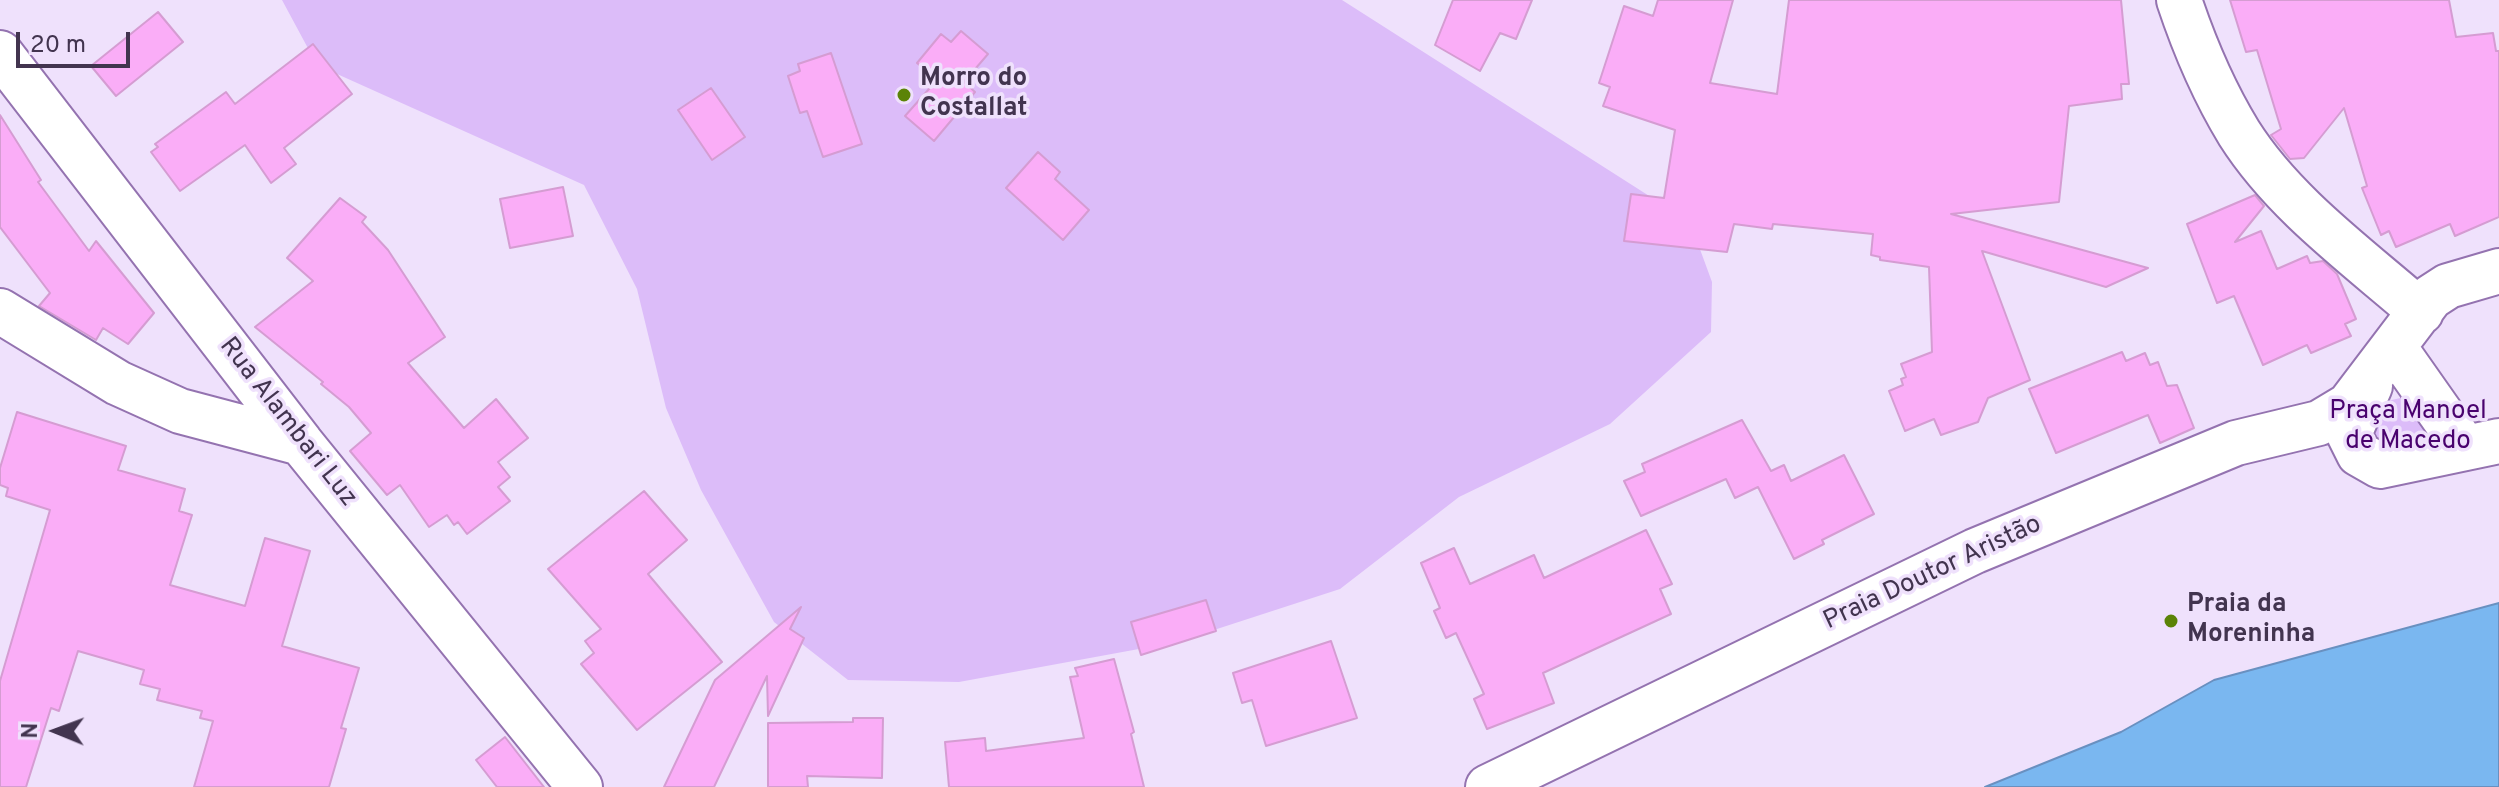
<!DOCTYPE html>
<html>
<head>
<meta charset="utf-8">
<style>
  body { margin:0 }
  #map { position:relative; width:2499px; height:787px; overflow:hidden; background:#efe1fc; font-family:Overpass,sans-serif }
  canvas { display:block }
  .north { position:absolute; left:16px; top:691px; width:80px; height:80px; -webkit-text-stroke:6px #efe1fc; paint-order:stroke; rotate:271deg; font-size:22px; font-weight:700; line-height:32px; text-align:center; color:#42344f }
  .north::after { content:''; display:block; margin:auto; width:28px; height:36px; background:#42344f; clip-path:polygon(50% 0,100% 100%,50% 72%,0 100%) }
  .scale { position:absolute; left:16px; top:32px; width:114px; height:36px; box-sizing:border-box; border:4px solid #42344f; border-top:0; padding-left:10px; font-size:24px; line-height:28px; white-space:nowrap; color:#42344f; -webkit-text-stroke:6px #efe1fc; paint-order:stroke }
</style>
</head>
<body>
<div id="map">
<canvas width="2499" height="787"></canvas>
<div class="north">N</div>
<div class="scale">20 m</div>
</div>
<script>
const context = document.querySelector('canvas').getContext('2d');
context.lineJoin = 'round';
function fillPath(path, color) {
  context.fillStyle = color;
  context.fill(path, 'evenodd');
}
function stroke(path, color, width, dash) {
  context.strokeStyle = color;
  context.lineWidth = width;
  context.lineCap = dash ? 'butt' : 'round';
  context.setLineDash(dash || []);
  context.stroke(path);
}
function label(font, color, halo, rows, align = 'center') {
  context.font = font + ' Overpass,sans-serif';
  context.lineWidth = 7;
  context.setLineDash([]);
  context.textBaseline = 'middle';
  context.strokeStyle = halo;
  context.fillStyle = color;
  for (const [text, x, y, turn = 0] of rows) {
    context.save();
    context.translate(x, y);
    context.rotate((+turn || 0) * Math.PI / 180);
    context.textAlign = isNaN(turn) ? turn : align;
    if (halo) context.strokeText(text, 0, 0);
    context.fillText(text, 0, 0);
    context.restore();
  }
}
fillPath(new Path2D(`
  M282,0H1342L1690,222L1712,282L1711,332L1610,424L1459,497L1340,589L1177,642L959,682L848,680L774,622L701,490L666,408L637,289L584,185L317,65Z
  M2426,392L2465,448L2359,454L2379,403Z`), '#dcbcf9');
const water = new Path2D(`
  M2499,603V787H1985L2121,732L2214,680Z`);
fillPath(water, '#7ab7f0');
stroke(water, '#6990c0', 2);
const building = new Path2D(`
  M1453,0H1532L1516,39L1500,33L1480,71L1435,45Z
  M1658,0H1733L1710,83L1777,94L1789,0H2121L2129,84H2121L2122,99L2069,106L2059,202L1951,214L2148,268L2106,287L1982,251L2030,380L1988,398L1978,422L1941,435L1934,419L1905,431L1889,391L1903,385L1901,379L1906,377L1901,364L1932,352L1929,267L1880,260V257L1871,255L1873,234L1773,224L1772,229L1734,224L1727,252L1624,241L1631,194L1664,198L1675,130L1603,106L1610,87L1599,83L1624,6L1653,16Z
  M2230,0H2449L2456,37L2493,33L2496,51H2499V217L2455,236L2450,224L2396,247L2389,231L2381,235L2362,188L2367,186L2344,108L2304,158L2290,159L2271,135L2281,129L2257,50L2246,52Z
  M158,12L183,42L116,96L91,66Z
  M961,31L988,54L964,82L975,92L934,141L905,116L937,80L917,63L941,34L951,42Z
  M313,44L352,94L284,148L296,164L271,183L245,145L180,191L151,152L158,147L155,144L226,92L235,104Z
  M831,53L862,144L823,157L807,111L800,113L788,76L800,71L798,64Z
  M711,88L745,137L712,160L678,110Z
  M0,115L41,180L38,182L89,251L96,241L154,313L128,344L103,328L96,340L39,306L50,293L0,227Z
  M1038,152L1060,172L1055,179L1089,210L1063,240L1006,188Z
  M563,187L573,236L510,248L500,199Z
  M2255,195L2264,206L2235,242L2261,231L2277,269L2307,256L2310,263L2323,261L2337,274L2356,319L2345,324L2351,336L2311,353L2307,345L2263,365L2234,296L2217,303L2187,224Z
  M340,198L366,217L362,222L388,250L445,337L408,363L464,428L496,399L528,438L498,462L510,477L498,487L510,501L467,534L458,522L454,525L447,515L429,527L400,485L387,495L350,451L371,433L349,407L321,384L323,382L255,327L313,281L287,258Z
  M2122,352L2126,361L2145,353L2150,365L2158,362L2167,386L2177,385L2194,428L2160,443L2148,415L2056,453L2029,389Z
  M17,412L126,446L118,470L185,489L179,511L192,515L170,585L245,606L265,538L310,551L282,646L359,668L341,728L346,729L329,787H194L213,721L200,718L202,711L157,700L160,689L140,684L144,670L78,651L59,711L51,708L26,787H0V681L50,510L6,496L8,488L0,485V468Z
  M1742,420L1771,471L1784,465L1791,481L1844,455L1874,514L1822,540L1824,544L1794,559L1758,487L1735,498L1726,479L1641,516L1624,481L1645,472L1642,464Z
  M644,491L687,540L648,574L722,662L637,730L581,664L594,653L585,641L601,629L548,569Z
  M1646,530L1672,584L1660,589L1671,614L1543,673L1554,703L1487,729L1474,699L1484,694L1456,633L1446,638L1434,611L1440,608L1421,563L1454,548L1470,584L1534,555L1544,578Z
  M1206,600L1216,631L1141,655L1131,622Z
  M801,607L790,629L804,638L768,716L767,676L714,787H664L715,680Z
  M1331,641L1357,718L1266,746L1252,700L1242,703L1233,673Z
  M1114,659L1134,732L1131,734L1144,787H949L945,742L985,738L986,751L1084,738L1070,677L1078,676L1075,668Z
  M853,718H883L882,778L807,776L808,787H768V723L853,722Z
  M505,737L544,787H497L476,760Z`);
fillPath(building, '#faadf7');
stroke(building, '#d59cd2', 2);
const minor = new Path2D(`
  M2179,0C2194,45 2214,92 2239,133C2284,204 2358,257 2421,312
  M0,53L301,443L580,787
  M0,311L118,383L180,411L301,443
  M2394,347L2465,448
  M2370,386L2349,434L2359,454L2380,466L2499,441
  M1488,787L1975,551L2236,443L2319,423L2349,405L2431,297L2448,286L2499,271`);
stroke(minor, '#9473b0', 48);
stroke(minor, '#fff', 44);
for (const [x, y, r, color] of [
  [904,95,8,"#5b8307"],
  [2171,621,8,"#5b8307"]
]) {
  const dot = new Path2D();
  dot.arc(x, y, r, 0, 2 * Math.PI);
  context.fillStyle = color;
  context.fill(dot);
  stroke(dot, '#efe1fc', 3);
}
label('bold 26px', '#42344f', '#efe1fc', [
  ["Morro do",920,80],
  ["Costallat",920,110],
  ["Praia da",2187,606],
  ["Moreninha",2187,636]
], 'left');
label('26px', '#49026e', '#efe1fc', [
  ["Praça Manoel",2408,413],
  ["de Macedo",2408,443]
]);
label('26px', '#42344f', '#efe1fc', [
  ["Rua Alambari Luz",287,423,52],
  ["Praia Doutor Aristão",1933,574,-25]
]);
</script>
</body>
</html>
